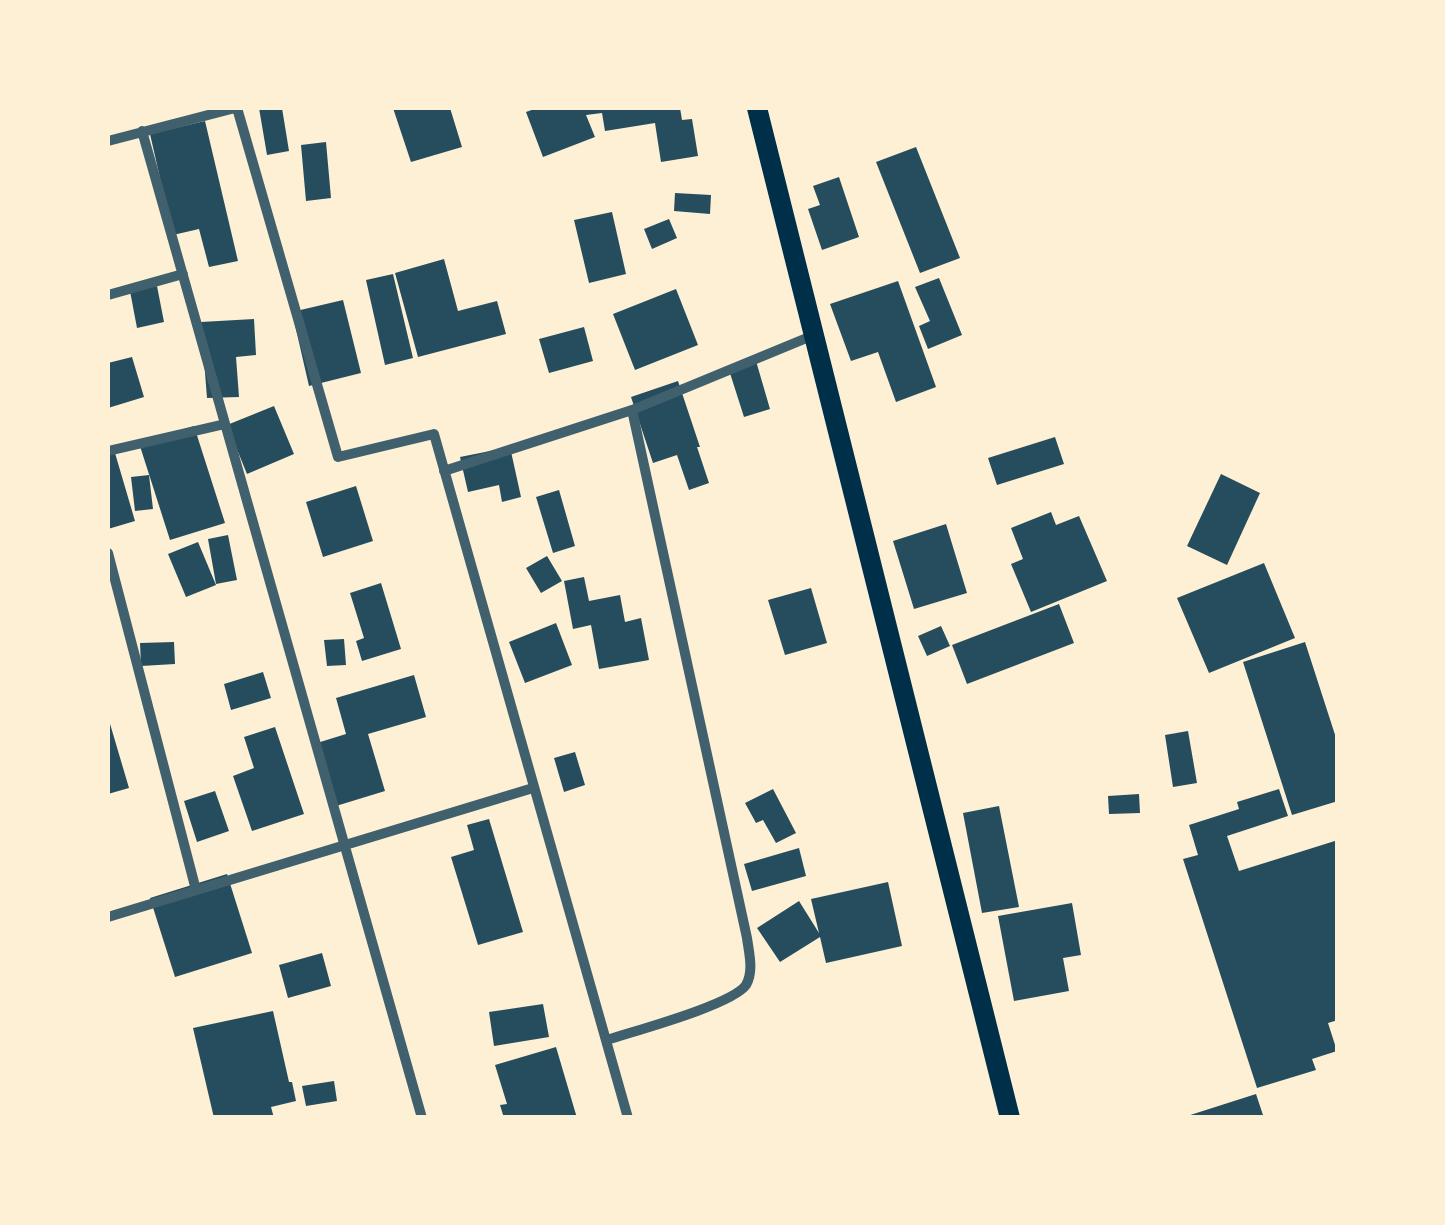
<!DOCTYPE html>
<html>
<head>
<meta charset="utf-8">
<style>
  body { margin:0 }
  #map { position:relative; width:1445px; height:1225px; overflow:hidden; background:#fdf0d5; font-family:Barlow,sans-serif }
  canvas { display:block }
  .frame { position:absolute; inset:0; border:110px solid #fdf0d5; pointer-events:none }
</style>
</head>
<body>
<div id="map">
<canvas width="1445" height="1225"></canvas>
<div class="frame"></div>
</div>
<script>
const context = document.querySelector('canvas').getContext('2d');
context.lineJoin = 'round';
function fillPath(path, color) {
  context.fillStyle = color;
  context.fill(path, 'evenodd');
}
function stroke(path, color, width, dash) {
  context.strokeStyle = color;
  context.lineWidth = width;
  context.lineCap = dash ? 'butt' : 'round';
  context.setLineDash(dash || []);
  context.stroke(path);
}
fillPath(new Path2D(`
  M259,108H282L289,151L267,155Z
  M393,108H450L462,147L411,162Z
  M537,108H680L682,120L692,119L698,156L661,162L655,123L605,131L602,113L586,115L595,137L543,157L526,112Z
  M205,121L238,261L209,267L199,229L173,235L150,134Z
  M326,142L331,198L306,201L301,145Z
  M916,147L960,258L920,273L876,162Z
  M839,177L859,237L822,250L808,209L820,205L813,186Z
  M675,193L711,195L710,214L674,211Z
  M612,212L626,274L589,283L574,220Z
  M669,219L677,238L652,249L644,229Z
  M444,259L458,311L497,301L506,334L418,357L395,273Z
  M393,274L413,358L385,365L366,280Z
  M939,278L962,335L928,349L919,326L930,321L915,287Z
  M898,281L936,387L896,402L878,352L851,361L830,304Z
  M157,286L164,322L137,328L130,291Z
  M676,289L698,345L635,370L613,314Z
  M343,300L361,373L309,386L292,312Z
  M254,319L256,355L236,357L239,397L207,398L201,322Z
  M584,327L593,361L549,373L539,339Z
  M132,357L144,397L108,408V363Z
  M756,361L770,409L744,417L729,370Z
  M678,381L700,447H697L709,483L689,490L677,455L653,463L631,397Z
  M274,406L294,454L247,474L227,425Z
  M194,426L225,523L170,540L139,443Z
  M1055,437L1064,464L997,485L988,458Z
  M510,447L521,497L502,502L499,485L468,492L460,457Z
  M115,453L135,521L108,529V455Z
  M1221,474L1260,493L1227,565L1187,546Z
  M149,475L153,509L135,511L131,477Z
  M356,486L373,541L323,557L306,502Z
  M559,490L575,546L553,553L536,497Z
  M1051,512L1056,525L1079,516L1107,581L1031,612L1011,564L1023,559L1011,528Z
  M946,524L967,593L914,609L893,541Z
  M228,535L237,580L216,584L208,539Z
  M198,542L216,585L186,597L168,554Z
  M547,556L562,581L541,593L526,568Z
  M1264,563L1295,638L1209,673L1177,598Z
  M584,577L589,601L620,595L625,622L641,618L649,660L599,669L591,625L573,629L564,581Z
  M381,583L401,649L362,661L356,641L364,638L350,593Z
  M811,588L827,643L785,655L768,600Z
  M1059,604L1074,643L967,684L952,645Z
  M556,623L572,665L525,683L509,642Z
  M941,626L950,646L927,656L918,636Z
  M344,639L346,665L327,666L324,640Z
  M174,642L175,664L141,666L140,643Z
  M1305,642L1338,744V801L1292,815L1243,662Z
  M263,672L271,698L231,710L224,684Z
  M414,675L426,717L368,734L385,791L336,806L317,743L346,734L336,698Z
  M108,717L129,788L108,794Z
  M275,727L304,814L252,831L233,776L254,768L244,737Z
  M1188,731L1197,783L1173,787L1165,735Z
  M575,752L585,785L564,792L554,758Z
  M773,789L796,833L776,843L763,820L756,823L745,803Z
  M1279,789L1288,816L1227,836L1239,871L1338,840V1020L1328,1023L1337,1051L1312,1059L1316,1070L1257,1088L1183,859L1198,855L1189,825L1239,809L1237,802Z
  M215,791L229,831L197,842L184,801Z
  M1139,794L1140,813L1109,814L1108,796Z
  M999,806L1019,907L982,913L963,813Z
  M489,819L523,932L478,945L451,857L474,850L467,825Z
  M799,848L806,876L752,891L744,864Z
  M227,874L252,953L175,977L150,898Z
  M888,882L902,946L826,963L820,937L780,962L757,928L799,901L819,933L811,899Z
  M1072,903L1081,955L1063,958L1069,991L1014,1001L998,916Z
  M322,953L331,986L288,998L279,965Z
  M543,1004L549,1037L494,1046L489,1012Z
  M273,1011L289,1082H292L296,1101L271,1107L274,1118H214L193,1028Z
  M556,1047L577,1118H504L500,1105L507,1104L495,1065Z
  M334,1081L337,1101L306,1106L302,1086Z
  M1256,1094L1264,1118H1184V1117Z`), '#264d5e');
stroke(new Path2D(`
  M237,108L338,457L434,434L628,1118
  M142,131L422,1118
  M108,141L235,108
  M108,295L183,274
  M108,451L225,424
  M444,471L632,410L814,335
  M108,553L196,890
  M108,917L533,788
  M607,1040C634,1031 732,1005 746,985C754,971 749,953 747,938L632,410`), '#3f606c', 10);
stroke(new Path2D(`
  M757,108L1010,1118`), '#003049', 20);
</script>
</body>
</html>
